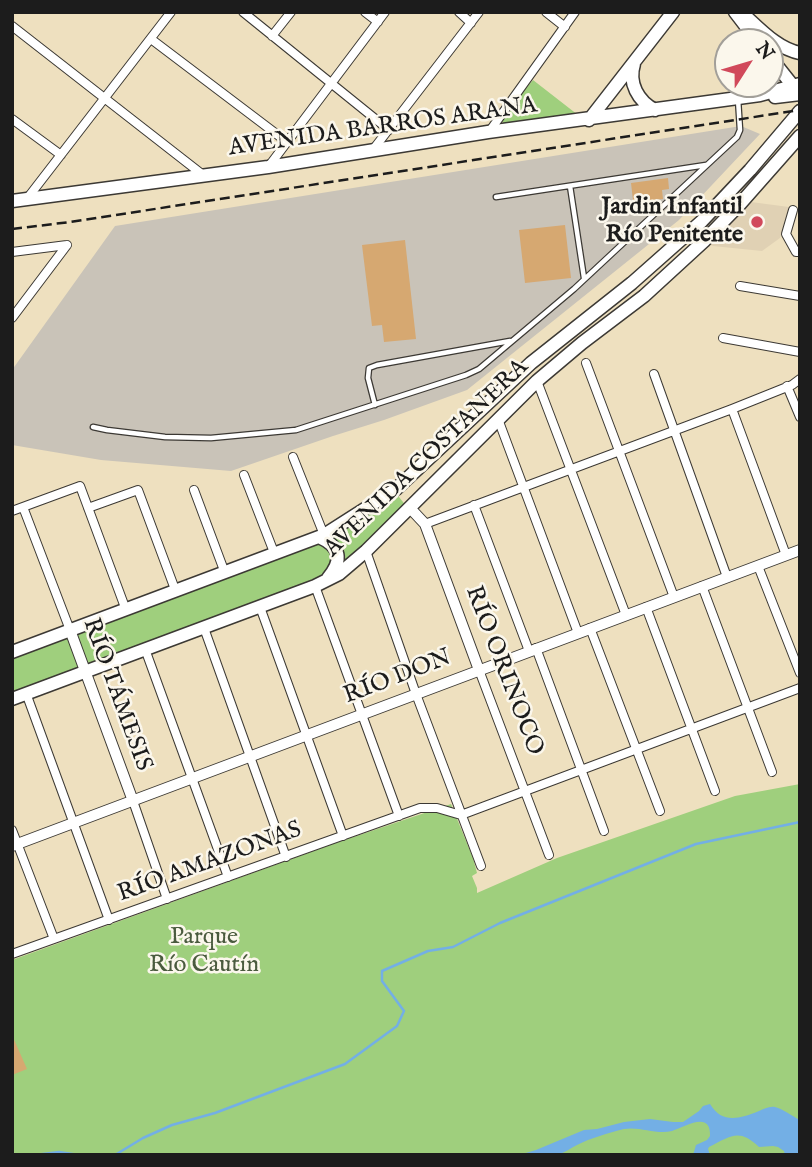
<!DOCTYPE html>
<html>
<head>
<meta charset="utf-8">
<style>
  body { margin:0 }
  #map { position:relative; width:812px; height:1167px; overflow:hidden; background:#eee0bf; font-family:"IM FELL English",serif }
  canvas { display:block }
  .frame { position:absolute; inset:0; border:14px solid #1c1c1c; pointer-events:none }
  .north { position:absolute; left:714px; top:28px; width:70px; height:70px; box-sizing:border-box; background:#fbf7ec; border:2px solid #a29f99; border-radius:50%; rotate:53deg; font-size:19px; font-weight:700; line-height:28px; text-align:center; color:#1c1c1c }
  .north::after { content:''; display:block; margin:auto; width:24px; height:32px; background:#d1495b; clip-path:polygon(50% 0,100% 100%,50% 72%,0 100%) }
</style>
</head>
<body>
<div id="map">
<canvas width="812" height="1167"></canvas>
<div class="frame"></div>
<div class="north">N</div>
</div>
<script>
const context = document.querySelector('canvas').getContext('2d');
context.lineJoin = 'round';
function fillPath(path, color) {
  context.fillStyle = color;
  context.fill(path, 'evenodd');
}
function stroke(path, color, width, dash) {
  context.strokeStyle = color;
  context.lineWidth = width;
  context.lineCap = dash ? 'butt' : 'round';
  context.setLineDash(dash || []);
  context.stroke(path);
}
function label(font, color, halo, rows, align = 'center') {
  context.font = font + ' "IM FELL English",serif';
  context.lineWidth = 5;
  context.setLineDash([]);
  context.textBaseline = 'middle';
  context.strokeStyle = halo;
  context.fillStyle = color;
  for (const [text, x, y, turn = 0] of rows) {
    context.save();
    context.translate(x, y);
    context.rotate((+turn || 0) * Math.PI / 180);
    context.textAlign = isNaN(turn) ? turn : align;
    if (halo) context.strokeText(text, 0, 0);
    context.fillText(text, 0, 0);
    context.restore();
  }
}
fillPath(new Path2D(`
  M751,202L789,207L780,238L762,251L713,246L706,243Z`), '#e0d1b4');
fillPath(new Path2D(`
  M741,126L760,134L679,220L467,390L384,420L333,436L231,471L101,460L12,445V370L115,226Z`), '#c9c3b8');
fillPath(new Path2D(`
  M533,80L578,115L510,125L504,124L501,120L502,116Z
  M395,492L407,507L338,573L12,696V655L325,537Z
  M800,784V1155H12V960L333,844L451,804L473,858L477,873L472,876L477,888V893L557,858L735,796Z`), '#9fcf7d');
fillPath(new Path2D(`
  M710,1104C722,1124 739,1119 759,1111C764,1109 769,1106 775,1107C783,1109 792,1116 800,1120V1155H785L784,1151L778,1147L773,1146L759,1147C739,1128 731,1136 709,1147L708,1149L710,1155H693L696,1145L707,1140L710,1136C711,1110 685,1127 672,1131C656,1135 640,1126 624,1129C608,1133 591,1138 577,1145C571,1148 564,1153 557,1155C547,1157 530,1155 519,1155L536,1150L584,1130L597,1129L624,1122L650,1119L673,1122H683L699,1111L703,1106Z`), '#73afe5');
stroke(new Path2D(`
  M35,1155L59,1152L79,1155
  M115,1155L143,1138L172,1125L215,1113L345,1064L397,1026L404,1011L382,981V971L428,951L453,947L500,923L696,844L800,822`), '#73afe5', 2.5);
fillPath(new Path2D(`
  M668,178L669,189L662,190L663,199L645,201L646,208L634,209L631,183Z
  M565,225L571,278L525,283L519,230Z
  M405,240L416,339L384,342L382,325L372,326L362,245Z
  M12,1035L27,1069L12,1075Z`), '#d6a871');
const service = new Path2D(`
  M570,186L584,278
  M496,197L706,165
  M375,405L368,378L369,368L377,365L510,341
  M93,427L107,430L165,437L211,438L296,430L466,375L479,369L574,289L737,137L740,130L738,99`);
const minor = new Path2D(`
  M243,12L389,130
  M365,12L378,22
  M459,12L471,23
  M546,12L565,27
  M12,26L203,175
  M272,36L291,12
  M151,39L287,142
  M12,119L61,155
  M489,132L575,12
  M372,151L479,12
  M269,166L385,12
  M26,200L171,12
  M793,210L786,234L796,252H800
  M12,252L67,245
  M740,286L800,296
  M12,318L67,245
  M723,338L800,352
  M586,363L674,597
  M654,374L727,577
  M537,381L626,615
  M787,386L800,417
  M732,409L786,555
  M498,419L578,633
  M293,457L324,535
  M244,475L275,555
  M194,490L225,573
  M474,505L529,651
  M23,507L70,630
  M88,508L138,490L176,592
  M12,511L80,486L126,610
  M425,524L732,409L792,385L800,379
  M366,551L416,694L481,866
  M758,566L800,673
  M315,586L399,816
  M702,586L772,772
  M260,607L343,836
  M646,607L715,791
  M204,628L286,857
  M590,628L660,811
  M536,648L604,831
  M145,649L228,877
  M479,670L549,855
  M26,693L109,920
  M133,801L167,899
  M12,830L54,939
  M12,954L420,808H437L461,815L800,688`);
const tertiary = new Path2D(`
  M410,508L425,524L479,670
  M70,630L133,801
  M12,846L800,550`);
const secondary = new Path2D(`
  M735,12L758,42
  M770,57L793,86
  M634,64C628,83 638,101 655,110
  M775,97L800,94
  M589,120L673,12
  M12,201L268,167L488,132L760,95L800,84`);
const primary = new Path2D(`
  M741,12C758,27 777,49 800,53
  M319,537C341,547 343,560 328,578
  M12,652L324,535L396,489L531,363L632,283L702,221L750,170L800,111
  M12,699L315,586L339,574L366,551L537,381L582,343L644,296L704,241L740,204L800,136`);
stroke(service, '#3c3934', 7);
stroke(minor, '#3c3934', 10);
stroke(tertiary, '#3c3934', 12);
stroke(secondary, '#3c3934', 15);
stroke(primary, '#3c3934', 15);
stroke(service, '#fff', 4.5);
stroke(minor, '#fff', 8);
stroke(tertiary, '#fff', 10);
stroke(secondary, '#fff', 12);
stroke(primary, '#fff', 12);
stroke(new Path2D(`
  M12,229L70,222L800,110`), '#1c1c1c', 2.5, [10, 5]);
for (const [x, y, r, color] of [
  [757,222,7,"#d1495b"]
]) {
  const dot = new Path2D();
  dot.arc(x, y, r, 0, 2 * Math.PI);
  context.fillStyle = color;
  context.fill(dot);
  stroke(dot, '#fbf7ec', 2.5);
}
label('24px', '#1c1c1c', '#fbf7ec', [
  ["AVENIDA BARROS ARANA",383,128,-8],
  ["AVENIDA COSTANERA",427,459,-44],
  ["RÍO ORINOCO",503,671,69],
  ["RÍO DON",398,678,-21],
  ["RÍO TÁMESIS",116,695,70],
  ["RÍO AMAZONAS",210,863,-20]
]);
label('bold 24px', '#1c1c1c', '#fbf7ec', [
  ["Jardin Infantil",743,208],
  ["Río Penitente",743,236]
], 'right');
label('24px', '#4a5b3e', '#fbf7ec', [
  ["Parque",204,938],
  ["Río Cautín",204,966]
]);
</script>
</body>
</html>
